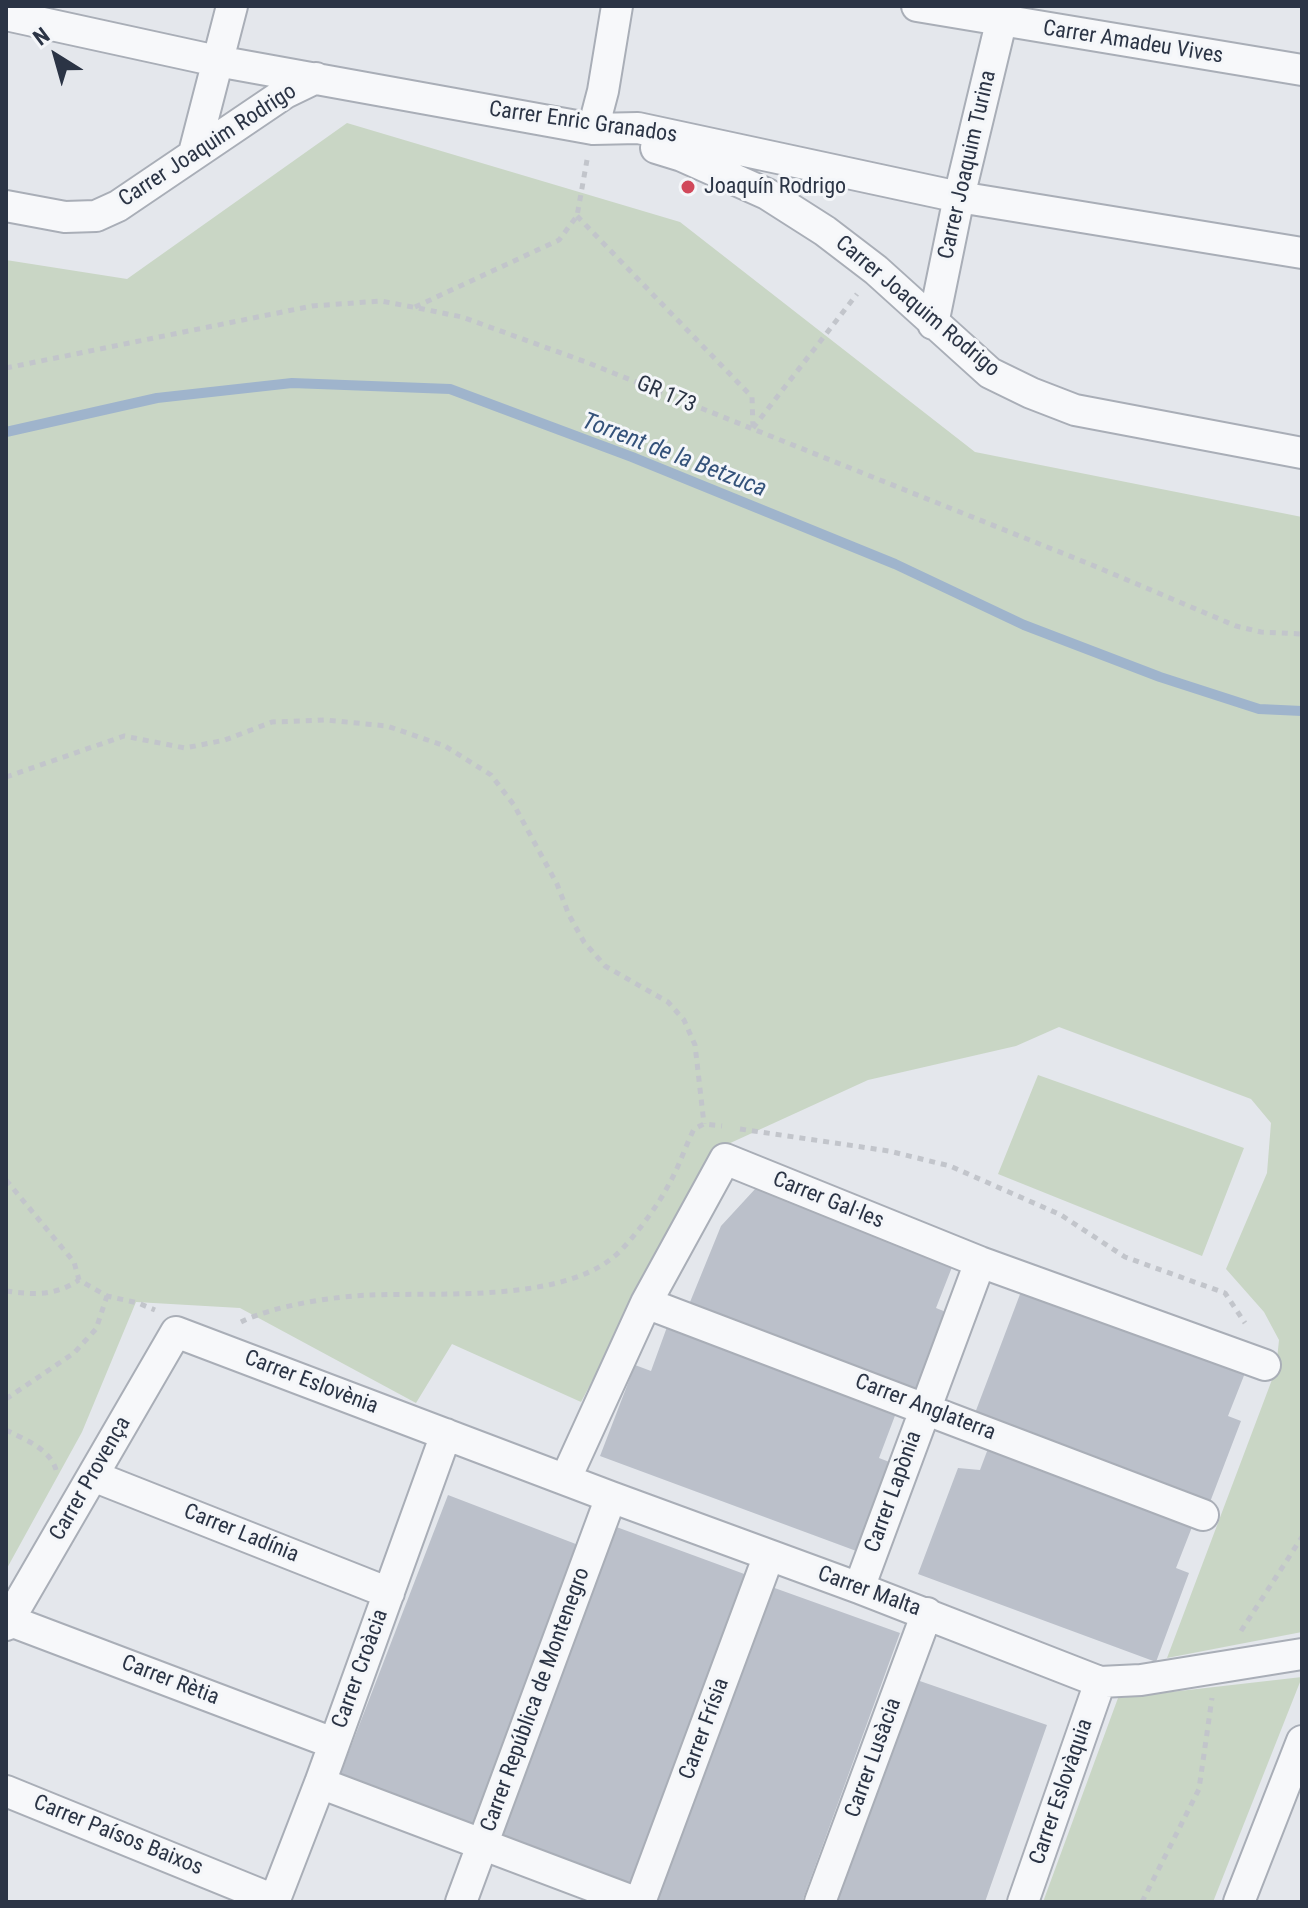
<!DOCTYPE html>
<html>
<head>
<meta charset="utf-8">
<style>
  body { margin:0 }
  #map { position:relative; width:1308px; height:1908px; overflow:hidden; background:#e4e7ec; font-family:"Roboto Condensed",sans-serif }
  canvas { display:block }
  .frame { position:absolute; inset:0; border:8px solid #2b3445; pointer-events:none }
  .north { position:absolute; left:16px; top:16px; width:80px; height:80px; -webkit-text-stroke:6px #f4f6f9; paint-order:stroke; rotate:323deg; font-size:22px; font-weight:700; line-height:32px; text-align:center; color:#2b3445 }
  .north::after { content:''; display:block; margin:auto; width:28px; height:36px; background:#2b3445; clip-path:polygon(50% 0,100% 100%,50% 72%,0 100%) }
</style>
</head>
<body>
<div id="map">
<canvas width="1308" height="1908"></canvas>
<div class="frame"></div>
<div class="north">N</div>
</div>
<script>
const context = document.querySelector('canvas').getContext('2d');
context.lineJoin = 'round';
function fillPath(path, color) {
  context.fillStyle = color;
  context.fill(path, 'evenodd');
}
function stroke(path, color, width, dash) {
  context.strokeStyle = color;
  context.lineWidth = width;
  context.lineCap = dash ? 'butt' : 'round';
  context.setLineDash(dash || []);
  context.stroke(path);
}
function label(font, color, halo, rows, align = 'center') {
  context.font = font + ' "Roboto Condensed",sans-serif';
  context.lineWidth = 6;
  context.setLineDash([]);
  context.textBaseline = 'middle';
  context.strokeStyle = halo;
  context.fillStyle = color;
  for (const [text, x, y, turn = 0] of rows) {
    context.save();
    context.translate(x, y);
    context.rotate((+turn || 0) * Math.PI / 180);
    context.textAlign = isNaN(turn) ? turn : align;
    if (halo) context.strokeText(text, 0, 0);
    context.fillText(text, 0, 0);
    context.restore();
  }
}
fillPath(new Path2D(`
  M347,123L680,222L975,452L1302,517V1632L1167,1658L1276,1369L1279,1340L1264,1312L1226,1269L1267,1173L1271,1123L1251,1099L1059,1027L1016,1046L868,1080L715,1150L581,1402L452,1344L416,1403L240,1308L136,1302L82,1432L6,1570V260L127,279Z
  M1038,1075L1244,1148L1202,1256L998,1174Z
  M1302,1677L1213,1902H1043L1118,1698Z`), '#c9d6c5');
stroke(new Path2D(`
  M6,432L157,398L292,383L450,389L632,457L895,564L1024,625L1160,677L1259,709L1302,711`), '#9fb4cc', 10);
fillPath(new Path2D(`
  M756,1188L954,1262L936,1308L946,1312L915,1393L688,1307L721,1226Z
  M1022,1289L1245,1373L1228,1416L1241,1421L1207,1510L972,1421Z
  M667,1327L896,1413L879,1458L892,1463L859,1552L600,1456L635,1365L651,1371Z
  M989,1446L1194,1522L1176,1568L1189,1573L1156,1662L918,1574L958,1468L980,1470Z
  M448,1495L581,1546L473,1826L340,1775Z
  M611,1525L747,1575L631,1889L496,1840Z
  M769,1586L900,1633L802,1902H659L655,1901Z
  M914,1679L1047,1725L985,1902H836Z`), '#bbc0ca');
const street = new Path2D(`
  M917,6L1302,70
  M6,15L217,61L593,129L638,128L959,197L1302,253
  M593,129L603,91L617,6
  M656,148L682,156L767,194L825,231L876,270L990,373L1031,393L1075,410L1302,453
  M194,153L232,6
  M6,206L65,217L96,216L118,206L285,93L316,78
  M933,324L959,197L1005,6
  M646,1303L1203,1515
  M93,1476L389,1593
  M566,1478L646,1303L725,1159L980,1262L1265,1365
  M859,1588L980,1262
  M8,1620L333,1743
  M6,1625L176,1332L611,1497L859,1588L1100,1682L1141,1680L1302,1654
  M320,1783L635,1902
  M6,1791L274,1900
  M274,1902L320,1783L446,1434
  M461,1902L611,1497
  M640,1902L769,1555
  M820,1902L927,1613
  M1023,1902L1100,1682
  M1239,1902L1302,1741`);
stroke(street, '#a9aeb7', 34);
stroke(new Path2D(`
  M577,216L752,397L753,429
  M415,307L559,240L577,216L587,160
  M6,368L312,306L381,301L423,309L462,317L586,362L1092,565L1236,626L1261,632L1302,634
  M753,428L857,294
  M6,777L124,736L185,748L225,740L272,722L326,720L387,726L445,746L491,775L514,805L557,884L569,915L584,942L605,966L668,1002L684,1020L695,1045L704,1124
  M740,1129L889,1151L950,1166L1061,1215L1125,1257L1225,1293L1245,1323
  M6,1180L74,1262L79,1280L107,1296L138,1303L155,1310
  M6,1291C34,1295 55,1296 79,1280
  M241,1322C272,1306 335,1296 371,1295C441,1292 573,1304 623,1248C638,1232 659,1204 669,1184C679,1167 685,1147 694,1129L704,1124L722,1126
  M6,1399L74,1353L96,1329L107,1296
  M6,1430C26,1440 53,1450 57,1474
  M1241,1631L1302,1537
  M1142,1902L1199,1789L1212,1698`), '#c2c5cb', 5, [6, 6]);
stroke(street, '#f7f8fa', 30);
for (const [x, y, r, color] of [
  [688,187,8,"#d1495b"]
]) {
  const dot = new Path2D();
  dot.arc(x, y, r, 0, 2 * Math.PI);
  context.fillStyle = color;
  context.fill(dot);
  stroke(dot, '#f4f6f9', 3);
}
label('22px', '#2b3445', '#f4f6f9', [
  ["Carrer Amadeu Vives",1133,43,9],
  ["Carrer Enric Granados",583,123,8],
  ["Carrer Joaquim Rodrigo",208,146,-33],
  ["Carrer Joaquim Turina",968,165,-77],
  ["Carrer Joaquim Rodrigo",917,307,40],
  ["GR 173",666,395,23],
  ["Carrer Gal·les",828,1201,22],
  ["Carrer Eslovènia",311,1383,21],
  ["Carrer Anglaterra",925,1408,21],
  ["Carrer Provença",91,1479,-60],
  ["Carrer Lapònia",894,1492,-70],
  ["Carrer Ladínia",241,1534,22],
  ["Carrer Malta",869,1592,20],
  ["Carrer Croàcia",361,1669,-70],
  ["Carrer Rètia",170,1681,21],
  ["Carrer República de Montenegro",536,1700,-70],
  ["Carrer Frísia",705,1729,-70],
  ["Carrer Lusàcia",874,1758,-70],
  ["Carrer Eslovàquia",1062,1792,-71],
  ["Carrer Paísos Baixos",118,1836,22]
]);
label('22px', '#2b3445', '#f4f6f9', [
  ["Joaquín Rodrigo",704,187]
], 'left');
label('italic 24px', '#34527a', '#f4f6f9', [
  ["Torrent de la Betzuca",674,456,21]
]);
</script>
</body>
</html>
